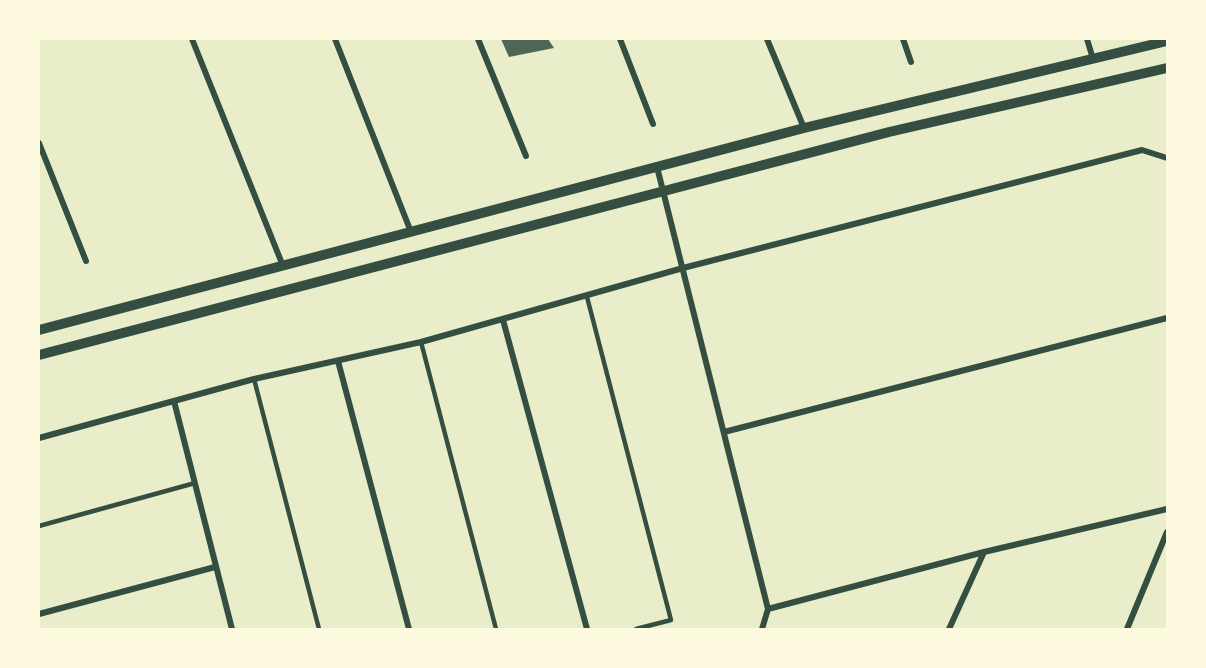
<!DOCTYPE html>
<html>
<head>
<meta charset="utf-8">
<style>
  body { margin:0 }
  #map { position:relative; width:1206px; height:668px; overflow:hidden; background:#e9edc9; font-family:"Space Grotesk",sans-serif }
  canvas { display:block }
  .frame { position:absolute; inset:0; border:40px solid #fefae0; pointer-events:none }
</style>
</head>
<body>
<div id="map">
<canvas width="1206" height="668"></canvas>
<div class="frame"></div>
</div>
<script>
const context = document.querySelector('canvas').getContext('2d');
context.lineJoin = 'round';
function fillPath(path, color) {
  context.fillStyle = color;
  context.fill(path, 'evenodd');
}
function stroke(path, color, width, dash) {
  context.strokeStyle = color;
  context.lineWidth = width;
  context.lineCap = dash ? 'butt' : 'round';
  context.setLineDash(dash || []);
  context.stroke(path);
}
fillPath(new Path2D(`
  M501,39H548L554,48L509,57Z`), '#4f6655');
stroke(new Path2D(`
  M587,297L671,620L636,629
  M421,342L496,629
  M254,379L319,629
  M39,526L195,483`), '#344e41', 4.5);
stroke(new Path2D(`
  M192,39L283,266
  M335,39L411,232
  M478,39L526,156
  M620,39L653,124
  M767,39L804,128
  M903,39L911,62
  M1087,39L1093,59
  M39,143L86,261
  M657,167L768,609L762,629
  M503,320L587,629
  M338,361L409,629
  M174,401L232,629
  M724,432L1167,318
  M39,438L254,379L421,342L683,268L1142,150L1167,158
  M768,609L984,552L1167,509
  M39,614L215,567
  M949,629L984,552
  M1127,629L1167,532`), '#344e41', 6);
stroke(new Path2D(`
  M39,330L804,128L1167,41
  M39,355L889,132L1167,68`), '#344e41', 10);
</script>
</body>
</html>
